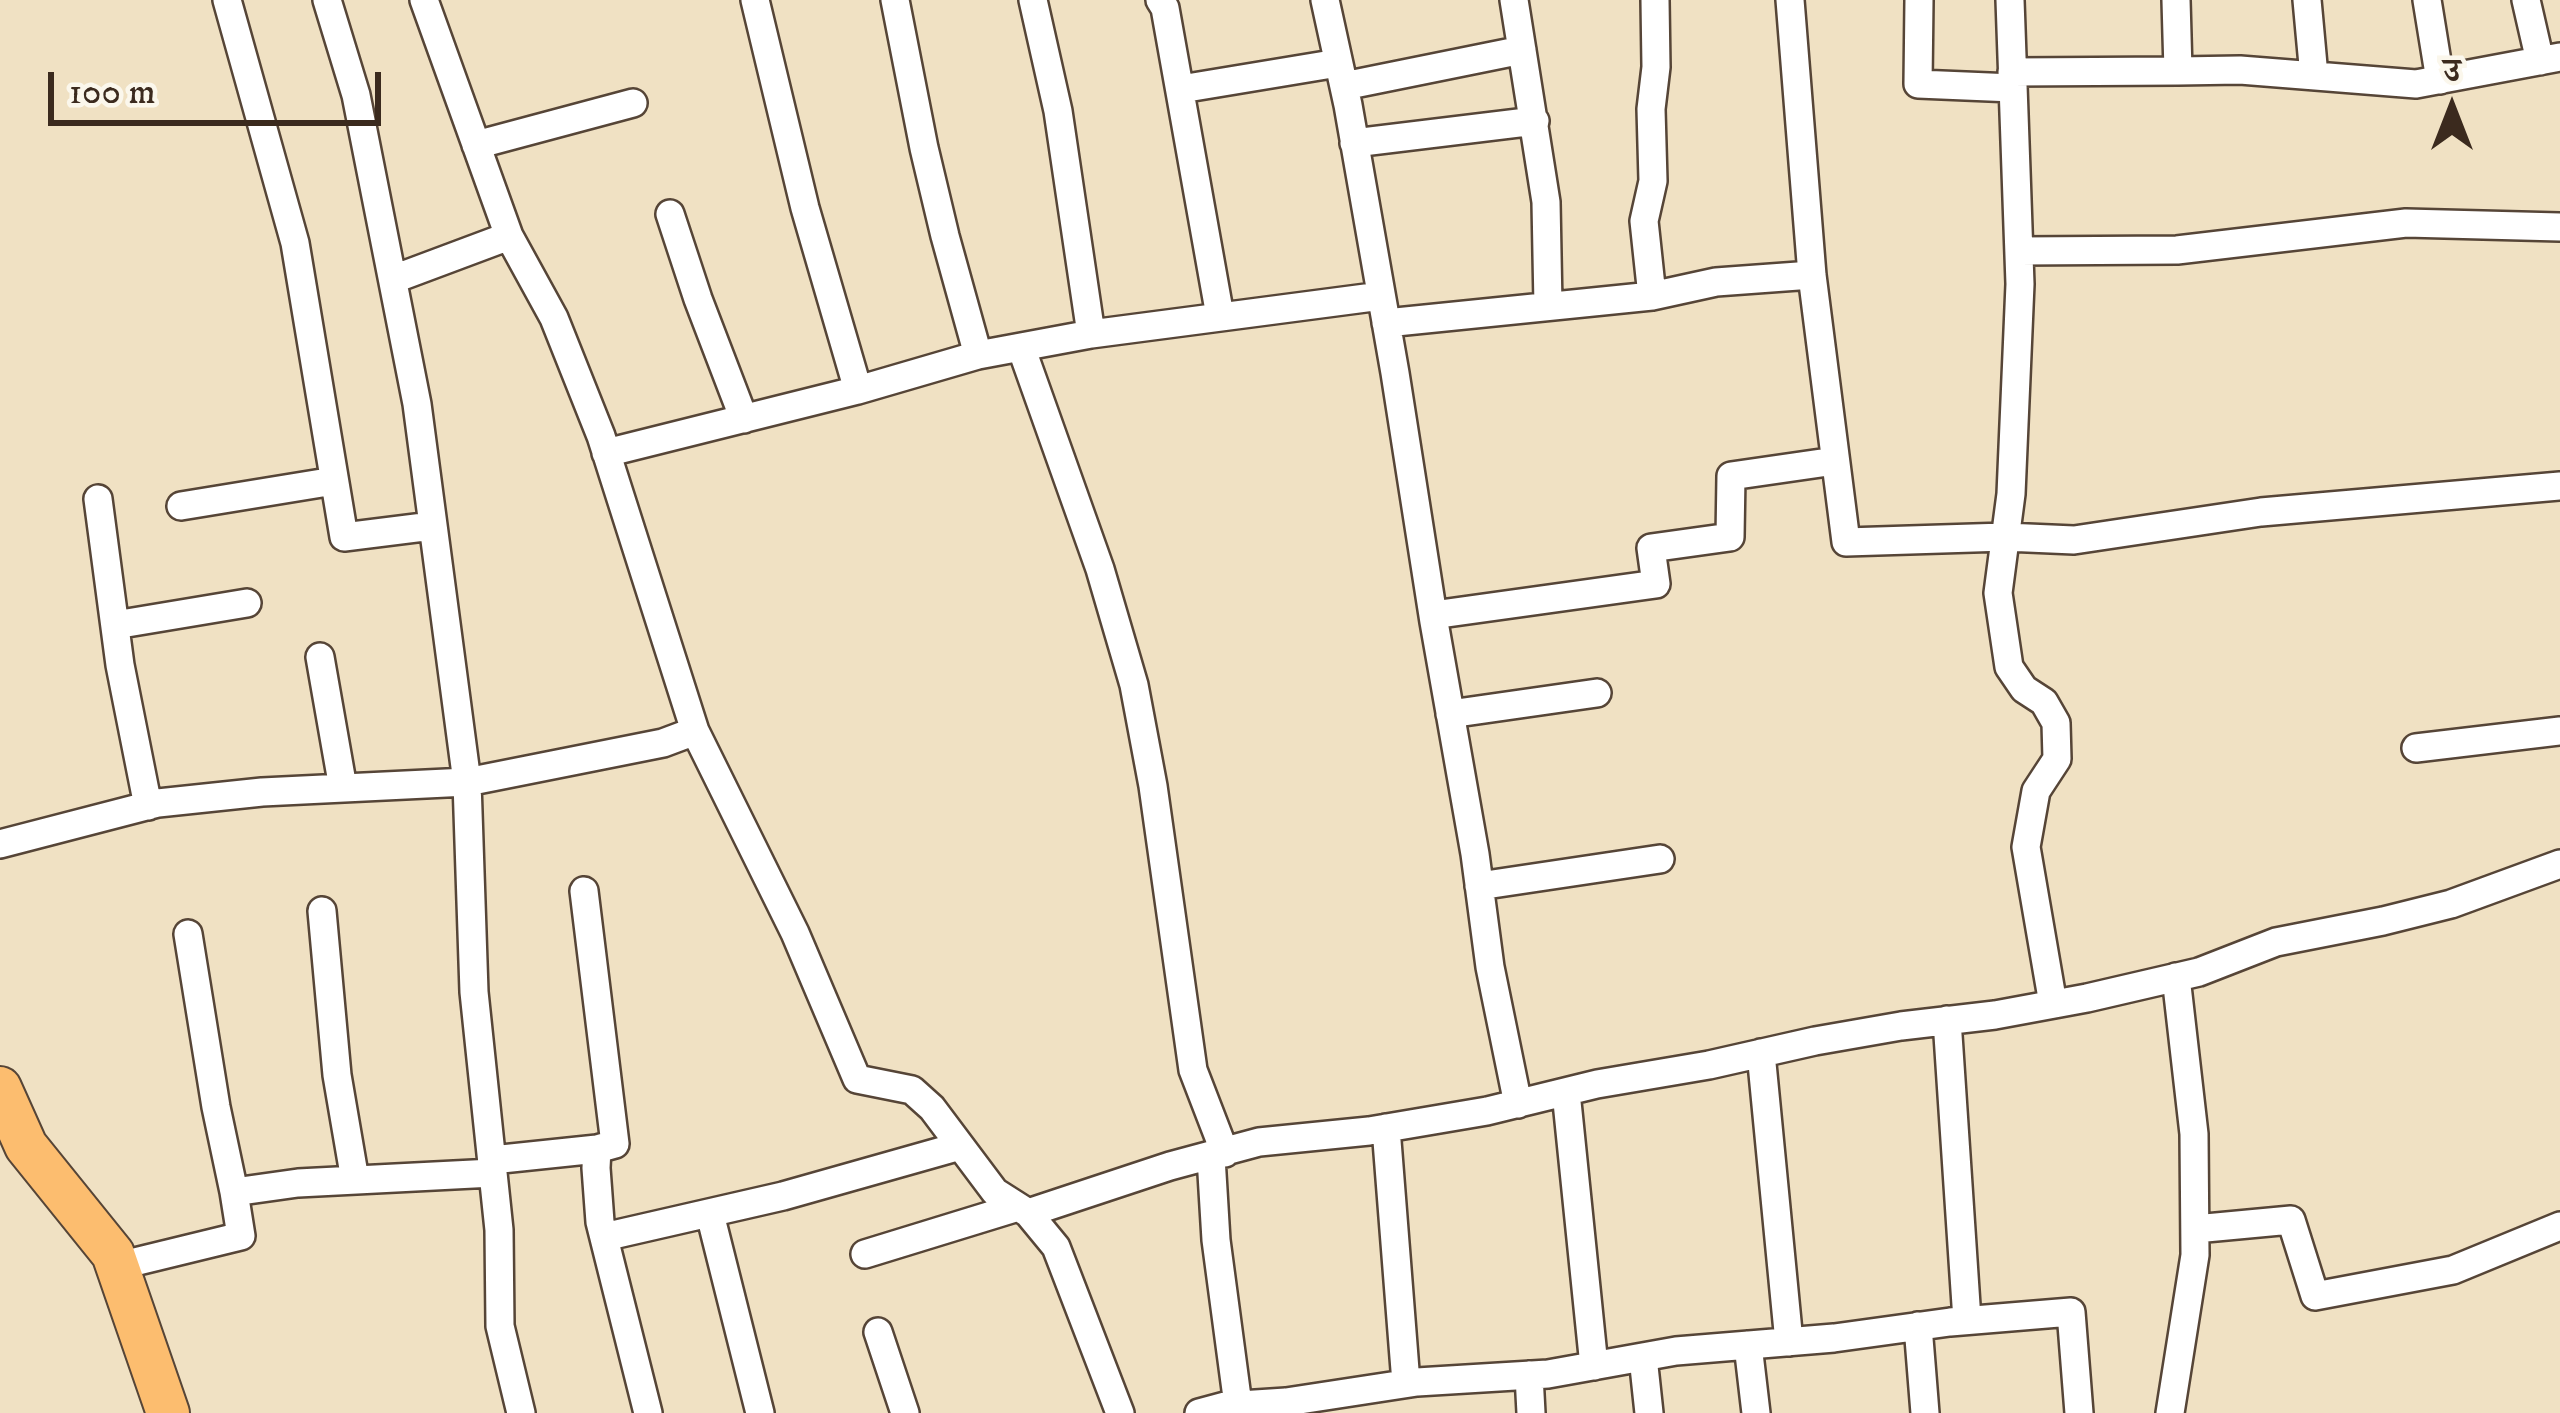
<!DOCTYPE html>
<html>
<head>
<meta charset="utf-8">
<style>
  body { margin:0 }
  #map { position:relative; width:2560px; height:1413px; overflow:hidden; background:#f0e1c3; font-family:"IM FELL DW Pica","Noto Serif Devanagari",serif }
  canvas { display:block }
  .north { position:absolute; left:2392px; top:48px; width:120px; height:120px; -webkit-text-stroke:9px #fbf7ec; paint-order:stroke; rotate:0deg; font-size:33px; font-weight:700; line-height:48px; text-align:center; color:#3b2a1e }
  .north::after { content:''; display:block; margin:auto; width:42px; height:54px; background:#3b2a1e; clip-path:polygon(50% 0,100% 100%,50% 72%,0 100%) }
  .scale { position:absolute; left:48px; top:72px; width:333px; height:54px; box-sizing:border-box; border:6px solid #3b2a1e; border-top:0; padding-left:15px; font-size:36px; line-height:42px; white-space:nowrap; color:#3b2a1e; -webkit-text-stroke:9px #fbf7ec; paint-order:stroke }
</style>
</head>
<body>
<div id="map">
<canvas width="2560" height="1413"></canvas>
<div class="north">उ</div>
<div class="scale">100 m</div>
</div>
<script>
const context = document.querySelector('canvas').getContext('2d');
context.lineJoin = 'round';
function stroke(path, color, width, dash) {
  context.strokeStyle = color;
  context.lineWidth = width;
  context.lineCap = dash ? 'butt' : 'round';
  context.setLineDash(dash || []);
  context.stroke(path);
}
const minor = new Path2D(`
  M227,0L295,243L344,537L432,526
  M327,0L356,95L417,404L467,782L474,992L499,1230L500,1326L521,1413
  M424,0L509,236L554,318L601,436L695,731L795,933L857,1079L912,1090L932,1108L995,1192L1028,1213L1056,1247L1120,1413
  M755,0L805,208L858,390
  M895,0L924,148L945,236L978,355
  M1033,0L1058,111L1091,334
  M1160,0L1165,8L1220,316
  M1325,0L1348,105L1395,373L1434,622L1475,854L1490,967L1518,1104
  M1514,0L1546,202L1548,306
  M1790,0L1812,275L1846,542L2005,537L2074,540L2261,512L2560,486
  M1919,0L1918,84L2013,88
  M2010,0L2020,284L2011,494L1998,593L2009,667L2024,689L2044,702L2056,723L2057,759L2036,791L2026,847L2053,1004
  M2307,0L2314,76
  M2427,0L2440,80
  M2526,0L2540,61
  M2178,71L2240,70L2416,84L2560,57
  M2012,72L2178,71L2176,0
  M1344,86L1522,50
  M1181,89L1338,63
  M1354,143L1535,121
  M476,145L633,103
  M670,214L698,299L744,419
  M2019,251L2177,250L2406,223L2560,227
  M394,279L509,236
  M1652,296L1644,221L1653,181L1651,109L1656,67L1655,0
  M1386,323L1652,296L1716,282L1812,275
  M1021,347L1100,569L1134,685L1153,786L1193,1070L1225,1153
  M606,453L858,390L978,355L1091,334L1381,296
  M98,499L120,665L148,806
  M181,506L334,481
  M1433,615L1656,584L1651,548L1730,537L1731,476L1835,461
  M115,625L247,603
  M320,657L343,788
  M1450,714L1597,693
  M2416,748L2560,731
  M0,844L158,803L262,792L467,782L663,743L695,731
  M1479,886L1660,859
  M584,891L615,1144L597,1149
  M322,911L337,1075L355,1180
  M188,934L216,1107L234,1192L298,1183L493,1173
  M1947,1020L1967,1320
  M1761,1053L1789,1342
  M1566,1092L1594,1366
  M1386,1128L1406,1383
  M1211,1157L1216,1240L1238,1405
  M492,1160L597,1149L596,1168L600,1222L648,1413
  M1028,1213L1170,1166L1259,1142L1369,1131L1487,1111L1597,1084L1709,1065L1815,1041L1901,1026L1995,1015L2087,998L2199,972L2276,942L2383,921L2451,904L2560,864
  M710,1214L760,1413
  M2195,1229L2291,1220L2315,1296L2453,1270L2560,1226
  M604,1237L783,1196L960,1146
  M865,1254L1018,1207
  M118,1266L241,1236L234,1192
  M1918,1326L1925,1413
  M878,1332L905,1413
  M1748,1345L1756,1413
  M1643,1357L1649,1413
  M1529,1375L1531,1413
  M1199,1413L1225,1406L1286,1402L1417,1382L1548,1374L1676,1351L1834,1338L1950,1322L2071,1312L2079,1413
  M2170,1413L2195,1255L2194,1134L2176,977`);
const trunk = new Path2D(`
  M0,1088L26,1146L113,1254L168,1413`);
stroke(minor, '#564537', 32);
stroke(trunk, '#564537', 46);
stroke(minor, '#fff', 27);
stroke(trunk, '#fcbd6f', 42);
</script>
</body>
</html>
